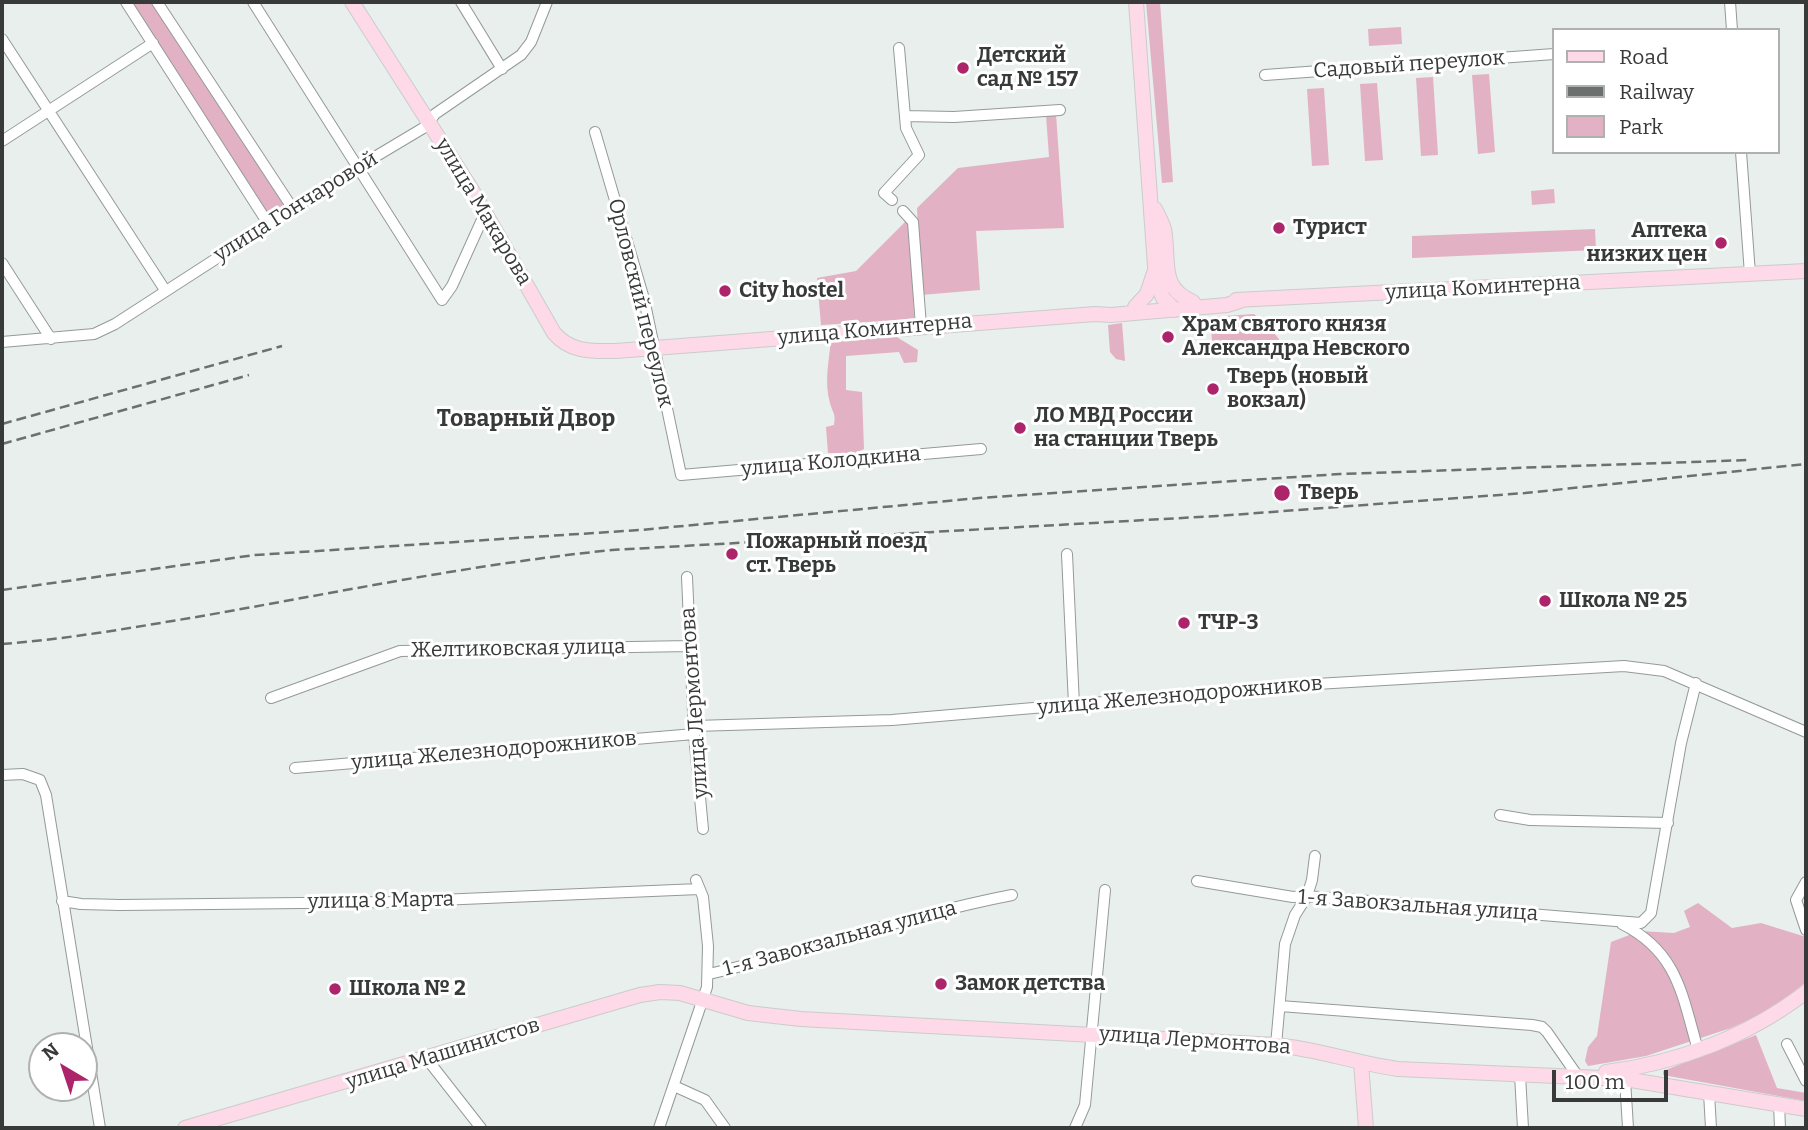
<!DOCTYPE html>
<html>
<head>
<meta charset="utf-8">
<style>
  body { margin:0 }
  #map { position:relative; width:1808px; height:1130px; overflow:hidden; background:#e9efec; font-family:Bitter,serif }
  canvas { display:block }
  .frame { position:absolute; inset:0; border:4px solid #383a39; pointer-events:none }
  .legend { position:absolute; left:1552px; top:28px; width:228px; height:126px; box-sizing:border-box; background:#fff; border:2px solid #afb0b0; margin:0; padding:9px 12px; list-style:none; font-size:21px; color:#383a39 }
  .legend li { display:flex; align-items:center; gap:14px; height:35px }
  .legend b { width:35px; border:2px solid #afb0b0 }
  .north { position:absolute; left:28px; top:1032px; width:70px; height:70px; box-sizing:border-box; background:#fff; border:2px solid #afb0b0; border-radius:50%; rotate:321deg; font-size:19px; font-weight:700; line-height:28px; text-align:center; color:#383a39 }
  .north::after { content:''; display:block; margin:auto; width:24px; height:32px; background:#ac2469; clip-path:polygon(50% 0,100% 100%,50% 72%,0 100%) }
  .scale { position:absolute; left:1552px; top:1070px; width:116px; height:32px; box-sizing:border-box; border:4px solid #383a39; border-top:0; padding-left:9px; font-size:21px; line-height:24px; white-space:nowrap; color:#383a39; -webkit-text-stroke:5px #fff; paint-order:stroke }
</style>
</head>
<body>
<div id="map">
<canvas width="1808" height="1130"></canvas>
<div class="frame"></div>
<ul class="legend">
<li><b style="height:9px;background:#fed9e7"></b>Road</li>
<li><b style="height:9px;background:#6c706e"></b>Railway</li>
<li><b style="height:19px;background:#e2b1c3"></b>Park</li>
</ul>
<div class="north">N</div>
<div class="scale">100 m</div>
</div>
<script>
const context = document.querySelector('canvas').getContext('2d');
context.lineJoin = 'round';
function fillPath(path, color) {
  context.fillStyle = color;
  context.fill(path, 'evenodd');
}
function stroke(path, color, width, dash) {
  context.strokeStyle = color;
  context.lineWidth = width;
  context.lineCap = dash ? 'butt' : 'round';
  context.setLineDash(dash || []);
  context.stroke(path);
}
function label(font, color, halo, rows, align = 'center') {
  context.font = font + ' Bitter,serif';
  context.lineWidth = 6;
  context.setLineDash([]);
  context.textBaseline = 'middle';
  context.strokeStyle = halo;
  context.fillStyle = color;
  for (const [text, x, y, turn = 0] of rows) {
    context.save();
    context.translate(x, y);
    context.rotate((+turn || 0) * Math.PI / 180);
    context.textAlign = isNaN(turn) ? turn : align;
    if (halo) context.strokeText(text, 0, 0);
    context.fillText(text, 0, 0);
    context.restore();
  }
}
fillPath(new Path2D(`
  M128,2H153L282,199L285,208L270,216L259,205Z
  M1146,2H1160L1173,182L1162,183Z
  M1401,27L1402,44L1369,46L1368,29Z
  M1489,74L1495,152L1478,154L1472,75Z
  M1433,77L1438,155L1421,156L1416,78Z
  M1377,83L1383,160L1365,161L1360,84Z
  M1324,88L1329,165L1312,166L1307,89Z
  M1056,114L1064,228L976,231L980,290L921,295L917,208L958,168L1049,157L1046,115Z
  M1554,189L1555,203L1532,205L1531,191Z
  M906,221L912,229L914,319L821,325L817,278L856,271Z
  M1595,229L1596,250L1412,258V236Z
  M1254,314L1269,327L1279,339L1277,347L1274,350L1252,348L1213,351L1210,317Z
  M1122,323L1125,361L1116,359L1110,352L1108,325Z
  M895,336L918,350L917,362L904,363L899,352L846,356V390L862,392L864,449L855,453H828L826,427L834,425C836,413 833,414 830,403C824,383 829,360 831,340Z
  M1698,903L1732,928L1761,923L1806,937V982L1773,1009L1731,1028L1646,1056L1588,1066L1585,1061L1588,1047L1597,1036L1611,942L1640,931L1674,933L1690,927L1684,911Z
  M1756,1035L1777,1088L1806,1093V1101L1663,1075V1071Z`), '#e2b1c3');
const minor = new Path2D(`
  M126,2L269,225
  M157,2L293,209
  M253,2L442,300L452,286L485,213
  M461,2L502,69
  M1730,2L1732,30
  M2,39L165,290
  M1265,75L1554,54
  M905,116L954,117L1060,110
  M595,132L644,299L681,475L981,449
  M2,141L153,43
  M1741,152L1750,274
  M892,200L884,193L919,155L906,128L899,48
  M903,211L913,222L921,326
  M2,263L51,339
  M2,342L94,334L115,324L358,167L425,127L435,114L521,55L531,42L547,2
  M1067,554L1074,705
  M687,577L694,734L703,829
  M271,698L400,651L690,646
  M695,726L892,720L1316,684L1624,666L1664,671L1806,732
  M295,768L694,734
  M2,775L23,774L40,780L46,795L100,1128
  M1500,815L1530,820L1668,823
  M1197,881L1293,897L1307,896L1641,923L1651,913L1681,743L1696,683
  M1806,882L1796,900L1806,930
  M62,901L81,904L120,905L392,902L699,889
  M1622,924C1678,952 1682,995 1698,1050
  M709,974C811,950 909,915 1012,895
  M1280,1006L1532,1025L1542,1027L1547,1032L1577,1075
  M1787,1044L1806,1081
  M1276,1045L1285,944L1295,915L1307,896L1312,880L1315,856
  M427,1059L481,1128
  M1520,1075L1523,1128
  M1625,1079L1628,1128
  M674,1086L705,1100L725,1128
  M1709,1093L1711,1128
  M1779,1104L1780,1128
  M659,1128L707,987L708,946L703,897L696,880
  M1075,1128L1085,1105L1105,890`);
const major = new Path2D(`
  M352,2L472,190L554,333C571,353 593,351 616,351L1095,314L1111,315L1227,305L1243,300
  M1136,2L1156,280L1163,298L1175,310
  M1155,209C1158,215 1162,222 1164,229C1170,260 1158,287 1193,302
  M1236,300L1806,271
  M1135,307L1147,294L1154,273
  M1361,1063L1366,1128
  M1606,1072C1678,1063 1749,1036 1806,992
  M185,1128L640,995L660,992L680,993L748,1013L801,1019L1276,1045C1317,1049 1356,1063 1398,1069L1625,1079L1806,1109`);
stroke(minor, '#949a97', 12);
stroke(major, '#cbcccc', 16);
stroke(minor, '#fff', 10);
stroke(major, '#fed9e7', 14);
stroke(new Path2D(`
  M2,424L282,346
  M2,444L249,375
  M2,590L255,555L640,530L979,498L1340,474L1749,460
  M2,644C69,639 136,627 202,616C339,592 474,564 612,550L1217,516L1525,493L1806,464`), '#6c706e', 2.5, [10, 5]);
for (const [x, y, r, color] of [
  [963,68,7,"#ac2469"],
  [1279,228,7,"#ac2469"],
  [1721,243,7,"#ac2469"],
  [725,291,7,"#ac2469"],
  [1168,337,7,"#ac2469"],
  [1213,389,7,"#ac2469"],
  [1020,428,7,"#ac2469"],
  [1282,493,9,"#ac2469"],
  [732,554,7,"#ac2469"],
  [1545,601,7,"#ac2469"],
  [1184,623,7,"#ac2469"],
  [941,984,7,"#ac2469"],
  [335,989,7,"#ac2469"]
]) {
  const dot = new Path2D();
  dot.arc(x, y, r, 0, 2 * Math.PI);
  context.fillStyle = color;
  context.fill(dot);
  stroke(dot, '#fff', 2.5);
}
label('bold 21px', '#383a39', '#fff', [
  ["Детский",977,56],
  ["сад № 157",977,80],
  ["Турист",1293,228],
  ["Аптека",1707,231,"right"],
  ["низких цен",1707,255,"right"],
  ["City hostel",739,291],
  ["Храм святого князя",1182,325],
  ["Александра Невского",1182,349],
  ["Тверь (новый",1227,377],
  ["вокзал)",1227,401],
  ["ЛО МВД России",1034,416],
  ["на станции Тверь",1034,440],
  ["Тверь",1298,493],
  ["Пожарный поезд",746,542],
  ["ст. Тверь",746,566],
  ["Школа № 25",1559,601],
  ["ТЧР-3",1198,623],
  ["Замок детства",955,984],
  ["Школа № 2",349,989]
], 'left');
label('21px', '#383a39', '#fff', [
  ["Садовый переулок",1409,65,-4],
  ["улица Гончаровой",296,207,-32],
  ["улица Макарова",483,212,59],
  ["улица Коминтерна",1483,288,-3],
  ["Орловский переулок",640,303,76],
  ["улица Коминтерна",875,330,-5],
  ["улица Колодкина",831,462,-5],
  ["Желтиковская улица",518,649,-1],
  ["улица Железнодорожников",1180,696,-5],
  ["улица Лермонтова",695,703,-94],
  ["улица Железнодорожников",494,751,-5],
  ["улица 8 Марта",381,901,-1],
  ["1-я Завокзальная улица",1418,906,4],
  ["1-я Завокзальная улица",840,939,-15],
  ["улица Лермонтова",1195,1041,4],
  ["улица Машинистов",443,1054,-17]
]);
label('bold 23px', '#383a39', '#fff', [
  ["Товарный Двор",526,420]
]);
</script>
</body>
</html>
